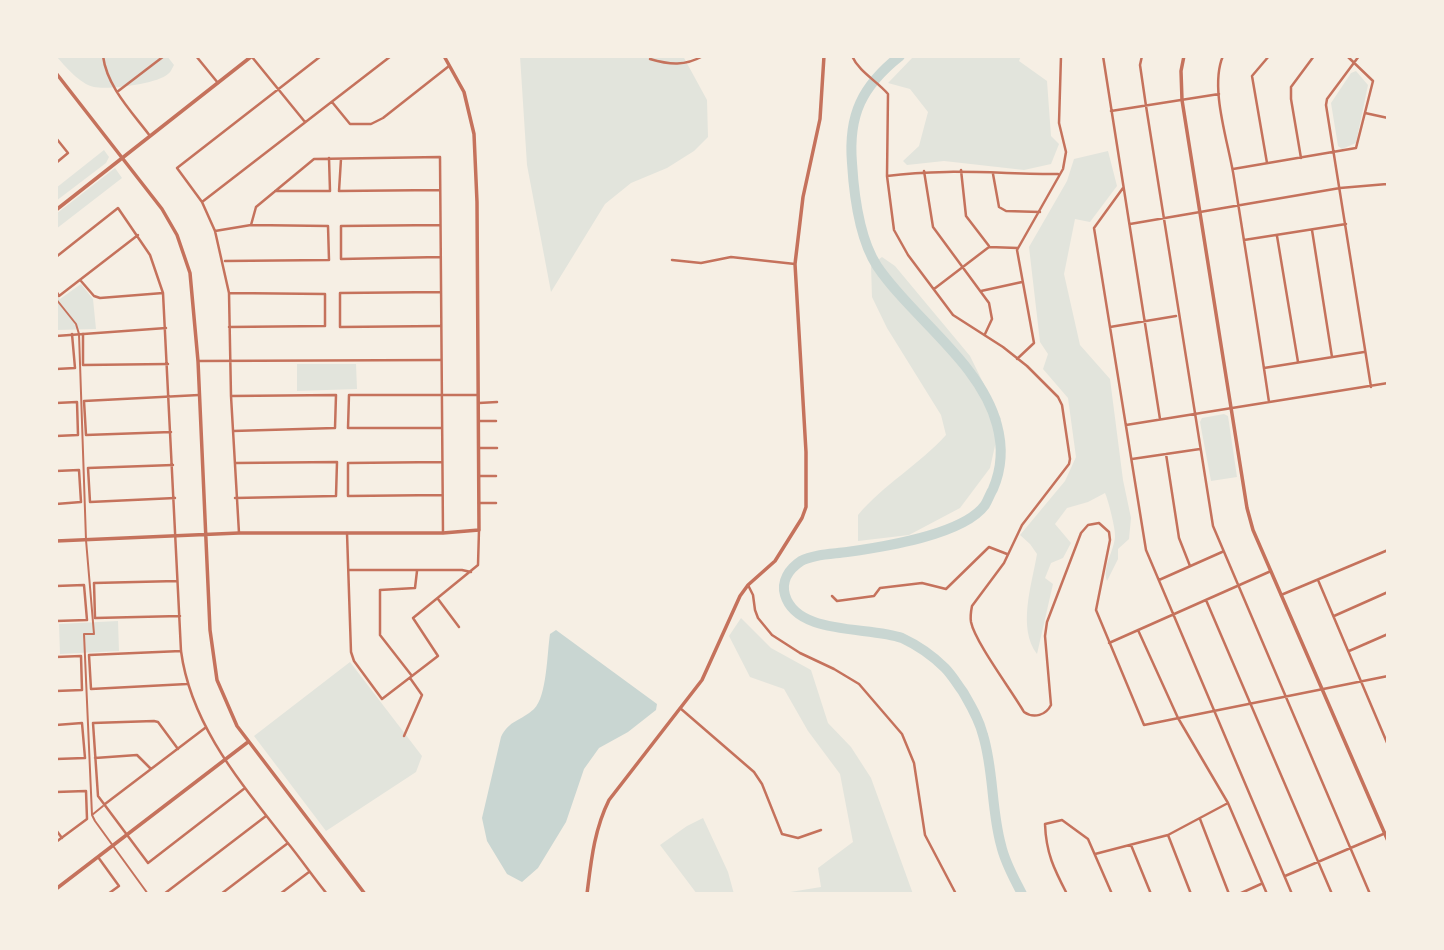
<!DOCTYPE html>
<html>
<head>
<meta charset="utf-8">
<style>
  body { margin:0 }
  #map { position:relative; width:1444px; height:950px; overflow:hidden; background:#f6efe4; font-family:Ubuntu,sans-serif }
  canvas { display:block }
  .frame { position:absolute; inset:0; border:58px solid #f6efe4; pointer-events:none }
</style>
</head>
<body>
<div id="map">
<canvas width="1444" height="950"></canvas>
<div class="frame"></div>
</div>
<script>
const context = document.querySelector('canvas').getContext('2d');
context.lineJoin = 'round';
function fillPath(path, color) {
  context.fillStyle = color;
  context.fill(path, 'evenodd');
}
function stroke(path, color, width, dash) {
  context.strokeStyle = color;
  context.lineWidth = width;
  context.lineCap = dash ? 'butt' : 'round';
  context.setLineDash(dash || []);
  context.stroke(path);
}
fillPath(new Path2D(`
  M56,56H167L174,65C172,68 171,72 168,74C157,84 109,90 94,87C80,84 65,66 56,56Z
  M520,56H683L707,100L708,137L694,151L667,168L631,183L605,204L551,292L527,165Z
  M914,56H1021L1019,61L1047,81L1051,136L1059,144L1051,164L1024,170L944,161L907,165L903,161L919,146L928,112L910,89L888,83Z
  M1356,71L1368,85L1356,143L1342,149L1338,146L1331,103L1351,73Z
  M104,150L109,157L106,163L56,201V188Z
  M1108,151L1117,186L1090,222L1075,219L1064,274L1080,345L1110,379L1123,480L1131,518L1129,539L1118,549V559L1107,581C1102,567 1114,551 1115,537C1116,530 1108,499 1105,493L1088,502L1067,508L1055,524L1071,543L1063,558L1051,563L1045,578L1053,584L1037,654C1017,628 1032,584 1037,554L1030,544L1020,535L1065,481L1076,457L1068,398L1043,369L1048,354L1040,342L1029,247L1067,181L1074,159Z
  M115,168L122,178L56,229V214Z
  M882,257L895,266L970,356L1001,419L990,468L960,508L909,535L858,541V515C884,484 919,465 946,435L941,415L887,328L872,297L871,265Z
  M81,284L93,299L96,329L56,330V295L60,299Z
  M297,364H356L357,389L297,391Z
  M1224,414L1228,416L1237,477L1211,481L1200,422L1202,418Z
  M741,618L771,648L811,670L828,723L851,747L871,778L913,894H778L821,887L818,868L853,842L840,774L808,731L784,689L750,677L729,636Z
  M118,621L119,651L60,654L59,624Z
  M350,662L422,756L416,772L326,831L254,736Z
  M703,818L728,872L734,894H697L660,845L687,826Z`), '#e2e4dc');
fillPath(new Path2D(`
  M556,630L657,704L656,710L628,732L599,748L584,769L566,822L538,868L522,882L507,874L487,841L482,818L501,737C509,720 521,721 534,709C547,696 547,653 550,634Z`), '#c9d6d2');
stroke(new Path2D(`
  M900,56C862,86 848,115 852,163C854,196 859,238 877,266C912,318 981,363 997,425C1003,447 1002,468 993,489C990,494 988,500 985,505C963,535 883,547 847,552C833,554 814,554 801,561C789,569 781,581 785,595C797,636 870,626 902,638C917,645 933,656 945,668C952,675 957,684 963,692C971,706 979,719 983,735C994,771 991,809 1001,845C1005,863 1014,878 1022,894`), '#c9d6d2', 10);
stroke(new Path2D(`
  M56,299L76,324L79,334L86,540L94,634H84L92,815
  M103,806L92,815L95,821L148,894`), '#c5725c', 2);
stroke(new Path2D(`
  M103,56C107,87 132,112 150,136
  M196,56L218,83
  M852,56C859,72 877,81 888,94L887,176L894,230L908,255L953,315L1003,347L1027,366L1058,397L1062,405L1070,459L1069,464L1022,525L1004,563L972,606C971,611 970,616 971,622C975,642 1012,691 1024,712C1034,719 1046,715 1051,705L1045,636L1047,622L1081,533L1088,525L1099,523L1109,532L1110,540L1096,610L1144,725L1388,676
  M1103,56L1160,419
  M1142,56L1140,65L1146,106L1213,526L1370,894
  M1223,56C1209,88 1229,144 1234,178C1246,253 1258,327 1269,402
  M1359,56L1327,99L1326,105L1371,387
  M252,57L305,122
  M650,59C670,65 685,66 703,56
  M117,92L164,56
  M332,102L350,124H371L383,118L449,66
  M1111,111L1219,94
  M1365,113L1388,118
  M56,138L68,153L56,163
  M1301,158L1291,99V87L1314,56
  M341,159L339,191L440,190
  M1267,163L1252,76L1269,56
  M1233,169L1356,148L1373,81L1347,56
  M961,170L966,216L989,246
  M924,171L933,227L989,303L992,319L985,334
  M993,174L999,207L1006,211L1040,212
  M887,176C944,168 1001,174 1058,174
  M1388,176V256
  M1123,188L1094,228L1146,550L1292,894
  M275,191H330L329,158
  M202,202L391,56
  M1130,224L1340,188L1387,184
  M251,225L256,207L314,159L440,157L443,533
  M1312,230L1332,357
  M215,231L251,225L328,226L329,260L225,261
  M1277,236L1298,362
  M1244,240L1346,224
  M56,257L118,208L150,255L163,293L181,651C191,726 242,784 287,842C301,859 313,877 327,894
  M440,257L341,259V226L440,225
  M672,260L701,263L731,257L795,264
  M81,281L94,296L100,298L163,293
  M934,289L989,247L1018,248
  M56,291L59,296L138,235
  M981,291L1022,282
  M440,326L340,327V293L441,292
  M229,327L325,326V294L229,293
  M1110,327L1176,316
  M83,334V365L168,364
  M56,336L166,328
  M1017,359L1034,343L1017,250L1063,169L1066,152L1059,123L1061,56
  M198,361L440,360
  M1264,368L1364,352
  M56,369L75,368L72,334
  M231,396L336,395L335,428L233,431
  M56,403L77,402L78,435L56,436
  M479,403L497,402
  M479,421H496
  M1126,425L1388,383
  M442,428H348L349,395H477
  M171,432L86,435L84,401L199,395
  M479,448H497
  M1166,454L1179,538L1190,566
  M1132,459L1200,449
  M173,465L88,468L90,502L175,498
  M56,471L79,470L81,502L56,504
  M479,476H496
  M442,495L348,496V463L442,462
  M235,498L336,496L337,462L236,463
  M479,503H496
  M239,533L231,396L229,293L215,231L202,202L177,168L321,56
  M347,533L351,652L354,661L382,699L438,656L413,618L478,565L479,530
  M349,570H462L471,572
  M1159,580L1222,552
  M1318,580L1388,745
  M177,581L94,583L95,618L180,616
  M748,585L753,595L755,610L758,618L772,635L800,653L834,669L859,684L902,734L914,763L925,835L956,894
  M56,586L84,585L87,620L56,621
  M1281,595L1388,550
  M832,596L837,601L874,596L880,588L922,583L946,589L989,547L1007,554
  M438,599L459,627
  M1206,600L1332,894
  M1334,616L1388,592
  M1138,630L1178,718L1228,803L1267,894
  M1109,643L1271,571
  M181,651L89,655L91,689L187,684
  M1349,651L1388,634
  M56,657L81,656L82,690L56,691
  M412,676L380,635V590L415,588L417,571
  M680,708L754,772L762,784L782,834L798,838L821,830
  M56,725L82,723L85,758L56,759
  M404,736L422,695L410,678
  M178,749L158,722L154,721L93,723L98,796L148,863L245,788
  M95,758L137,755L151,769
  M56,792L86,791L87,819L56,842
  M105,804L205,728
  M1200,819L1229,894
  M56,830L62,838
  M1168,835L1191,894
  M1131,845L1151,894
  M1095,854L1168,835L1228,803
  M98,857L119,886L108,894
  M1285,876L1388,832
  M164,894L266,816
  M221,894L288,843
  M280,894L309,872
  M1067,894C1054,869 1046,853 1045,824L1062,820L1088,839L1112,894
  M1239,894L1261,884`), '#c5725c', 2.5);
stroke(new Path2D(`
  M1184,56L1181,71L1182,100L1247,508L1253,530L1388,841
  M56,73L162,209L177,235L190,273L198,361L210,630L217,680L237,726L365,894
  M56,210L252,56
  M56,541L239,533H443L479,530L477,202L474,134L464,92L444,56
  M56,889L248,742
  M587,894C591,862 594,830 609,800L702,680L740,596L748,585L775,561L802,518L806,507V452L795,264L803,197L820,119L824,56`), '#c5725c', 3.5);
</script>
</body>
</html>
